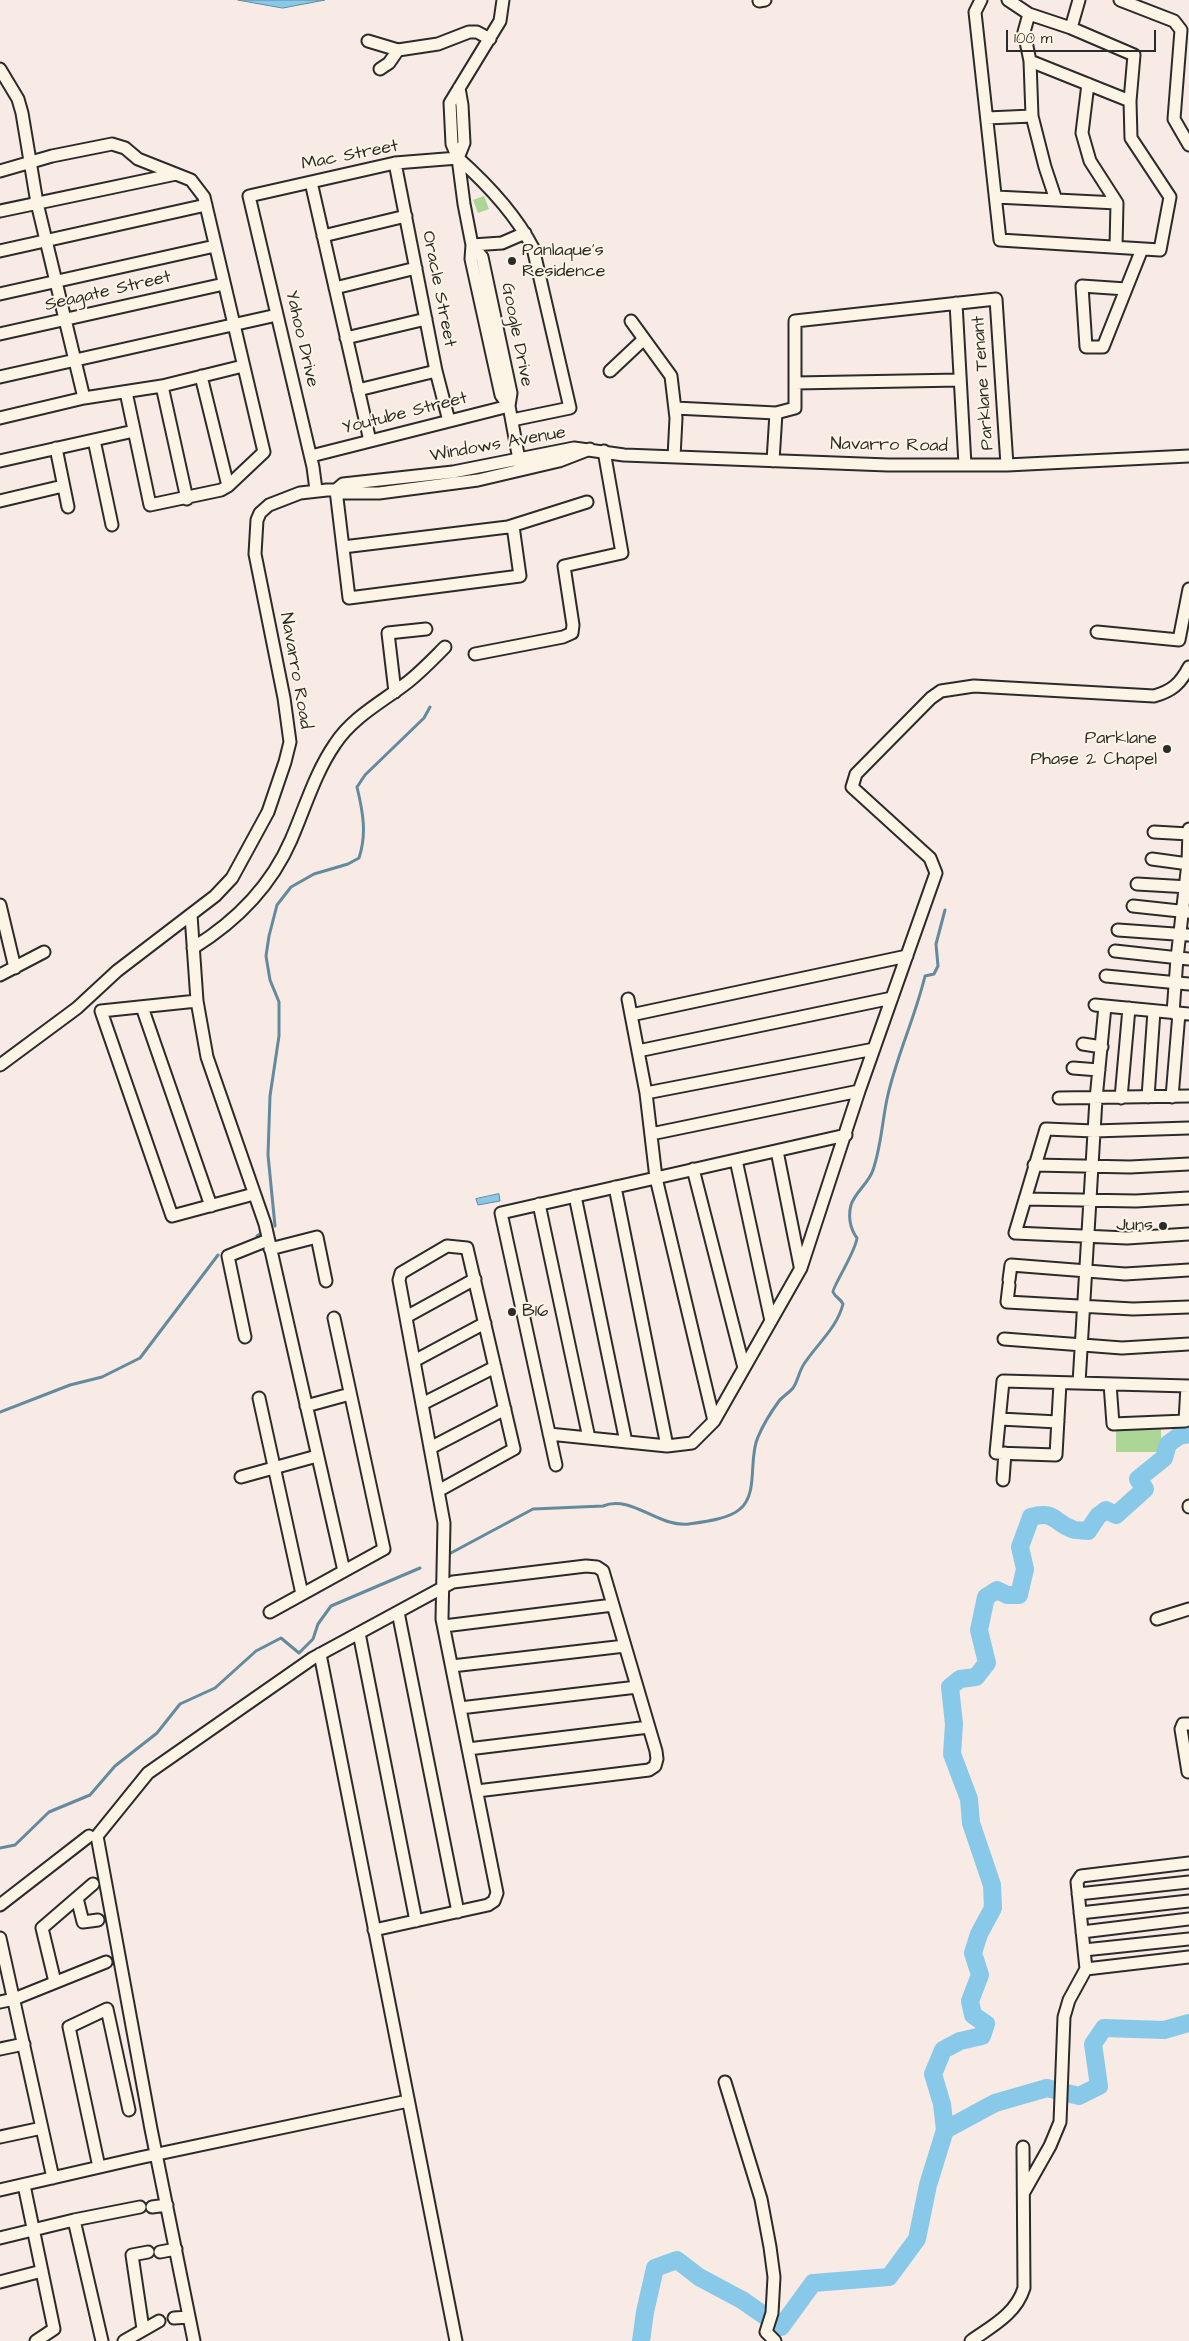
<!DOCTYPE html>
<html>
<head>
<meta charset="utf-8">
<style>
  body { margin:0 }
  #map { position:relative; width:1189px; height:2341px; overflow:hidden; background:#f8eae5; font-family:"Architects Daughter",sans-serif }
  canvas { display:block }
  .scale { position:absolute; left:1006px; top:30px; width:150px; height:22px; box-sizing:border-box; border:2px solid #2b2b2b; border-top:0; padding-left:6px; font-size:15px; line-height:18px; white-space:nowrap; color:#2b2b2b; -webkit-text-stroke:4px #fcf5e5; paint-order:stroke }
</style>
</head>
<body>
<div id="map">
<canvas width="1189" height="2341"></canvas>
<div class="scale">100 m</div>
</div>
<script>
const context = document.querySelector('canvas').getContext('2d');
context.lineJoin = 'round';
function fillPath(path, color) {
  context.fillStyle = color;
  context.fill(path, 'evenodd');
}
function stroke(path, color, width, dash) {
  context.strokeStyle = color;
  context.lineWidth = width;
  context.lineCap = dash ? 'butt' : 'round';
  context.setLineDash(dash || []);
  context.stroke(path);
}
function label(font, color, halo, rows, align = 'center') {
  context.font = font + ' "Architects Daughter",sans-serif';
  context.lineWidth = 4;
  context.setLineDash([]);
  context.textBaseline = 'middle';
  context.strokeStyle = halo;
  context.fillStyle = color;
  for (const [text, x, y, turn = 0] of rows) {
    context.save();
    context.translate(x, y);
    context.rotate((+turn || 0) * Math.PI / 180);
    context.textAlign = isNaN(turn) ? turn : align;
    if (halo) context.strokeText(text, 0, 0);
    context.fillText(text, 0, 0);
    context.restore();
  }
}
fillPath(new Path2D(`
  M484,196L489,209L478,213L473,200Z
  M1116,1429H1161V1452H1116Z`), '#abd695');
const water = new Path2D(`
  M238,0H325L283,8Z
  M499,1194L500,1201L478,1205L476,1199Z`);
fillPath(water, '#88c9e9');
stroke(water, '#638a9d', 1);
stroke(new Path2D(`
  M275,1226L268,1155L270,1096L279,1036V1002L270,980L266,956L269,936L277,905L291,887L314,874L348,864L359,858C367,834 363,812 357,787L365,775L424,718L430,707
  M257,1236L263,1232
  M0,1412L70,1385L102,1377L140,1358L218,1255
  M449,1554L533,1509L603,1506C631,1494 659,1528 689,1524C703,1522 729,1519 740,1509C759,1493 748,1458 758,1437C763,1425 771,1412 779,1401C783,1396 789,1393 793,1388C798,1381 799,1371 804,1364C817,1344 837,1328 843,1304C841,1299 835,1297 833,1292C832,1288 856,1251 857,1238C850,1229 848,1216 851,1205C855,1192 869,1183 873,1170C881,1147 882,1123 887,1099C896,1057 915,1018 925,976L934,974L938,966L936,944L945,910
  M0,1848L15,1845L49,1812L90,1795L115,1766L157,1733L180,1704L215,1688L256,1651L281,1638L299,1653L313,1639L318,1624L331,1606L420,1568`), '#638a9d', 3);
stroke(new Path2D(`
  M945,2130L942,2104L933,2074L943,2050L960,2041L982,2036L986,2024L973,2015L970,2001L980,1975L973,1953L979,1934L993,1908L992,1885L971,1823L969,1799L952,1754L954,1724L950,1687L960,1679L976,1677L987,1663L979,1630L986,1597L997,1590L1007,1595H1019L1025,1569L1020,1547L1031,1517C1055,1510 1053,1522 1072,1529C1076,1531 1083,1530 1088,1531L1098,1516L1106,1510L1116,1515L1145,1489L1138,1479L1164,1458L1168,1444L1179,1436L1189,1434
  M641,2341L645,2312L655,2268L677,2260L699,2277L742,2300L781,2327L813,2283L889,2277L917,2239L928,2185L945,2130L995,2103L1047,2088L1079,2096L1099,2086L1093,2044L1104,2028L1164,2030L1189,2023`), '#88c9e9', 18);
const minor = new Path2D(`
  M503,0L500,21L450,103L452,144L458,158L464,204L472,245L471,259L501,395L509,406
  M981,0L975,12L1000,240L1160,250L1170,197L1131,138L1130,101L1134,55L1071,28L1079,0
  M1008,0L1029,14L1071,28
  M1120,0L1174,21L1181,30L1174,119L1189,145
  M759,1L765,0
  M1029,14L1024,32L1030,61L1032,116L1045,167L1056,200
  M368,41L398,50L438,44L469,32H477L490,39
  M1030,61L1130,101
  M0,69L18,99L22,113L37,203L84,398
  M380,69L389,63L398,50
  M1088,84L1082,133L1090,161L1117,203L1116,247
  M987,118L1032,116
  M458,158C486,183 516,215 533,248L570,408L512,420
  M458,158L464,143L462,105L459,88
  M395,163L436,371L449,421
  M0,171L52,156L112,144L125,148L138,159L191,180L204,197L264,452L228,486L221,490L150,505L126,392
  M311,182L370,441
  M996,197L1117,203
  M0,211L176,174
  M323,236L406,216
  M472,245L482,257L511,393L509,406L520,465
  M472,245L502,243L525,233
  M0,251L206,205
  M335,288L416,268
  M1126,289L1082,286L1086,347H1103L1142,249
  M0,294L215,246
  M956,303L965,465
  M631,321L671,376L676,418L674,457
  M0,334L224,284
  M346,338L426,319
  M610,371L644,339
  M201,376L228,486
  M0,377L277,315
  M795,383L960,380
  M162,386L187,499
  M358,390L436,371
  M675,408L776,413L773,461
  M776,413L795,408V321L996,299L1007,465
  M0,418L84,398L162,386L243,366
  M94,440L112,525
  M56,448L68,507
  M311,456L509,406
  M0,461L134,431
  M316,490L313,467L249,196L395,163L458,158
  M336,490L343,484L453,472L574,448L624,455L888,465H1007L1189,456
  M336,490L349,598L520,576L513,526
  M0,501L63,486
  M343,547L508,527L587,502
  M1097,632L1179,640L1189,589
  M475,654L563,637L572,633L573,625L564,566L622,553L604,451
  M395,692L388,633L426,629
  M1154,832L1189,834
  M1152,859L1189,864
  M1137,884L1189,887
  M0,905L15,968
  M1133,906L1189,912
  M191,915L197,1001L207,1057L265,1224L344,1571
  M1118,930L1189,935
  M193,948C235,922 271,886 291,840C305,808 315,773 335,744C352,718 380,703 404,685C419,674 432,660 445,647
  M1115,951L1189,959
  M0,975L44,952
  M1106,976L1189,984
  M628,999L646,1093L656,1178L714,1421
  M197,1001L101,1011L172,1216L254,1194
  M1095,1005L1189,1014
  M142,1007L211,1206
  M1173,1013L1177,958L1188,863L1189,829
  M631,1015L907,956
  M1083,1044L1102,1047
  M638,1051L892,998
  M0,1065L77,1008L117,971L215,896L232,878L268,812L285,762L290,742L284,698L255,554L257,520L260,513L269,505L300,493L327,490H336L344,493H379L478,480L559,461L590,449
  M1073,1068L1099,1070
  M646,1093L874,1049
  M1148,1097L1154,1011
  M1172,1097L1179,1013
  M1059,1098L1189,1096
  M1121,1098L1129,1008
  M1189,1128L1094,1131L1046,1129L1015,1233L1127,1238L1189,1234
  M651,1134L859,1091
  M777,1151L800,1266
  M736,1160L771,1321
  M1034,1165L1130,1167L1189,1164
  M693,1169L744,1368
  M615,1187L667,1446
  M575,1196L626,1442
  M1025,1199L1136,1201L1189,1198
  M539,1204L589,1438
  M270,1249L317,1237L326,1281
  M1009,1280L1011,1265L1125,1274L1189,1270
  M1009,1285L1007,1302L1133,1309L1189,1307
  M406,1317L475,1279
  M245,1337L228,1256L268,1240
  M1004,1339L1122,1348L1189,1344
  M414,1361L485,1323
  M1060,1383L1056,1455L996,1453L1003,1381L1189,1386
  M1079,1383L1096,1099L1105,1006
  M1110,1384L1113,1424L1185,1421L1187,1386
  M259,1398L302,1594
  M422,1404L495,1367
  M306,1406L350,1394
  M1000,1419L1058,1422
  M549,1434L667,1446L692,1443L714,1421L801,1268L859,1091L936,873L930,858L852,787L856,774L931,698L941,691L974,686L1154,696C1172,691 1180,684 1189,667
  M430,1448L505,1409
  M556,1465L501,1213L846,1135
  M241,1477L317,1456
  M1003,1480L1005,1453
  M1189,1506V1507
  M270,1612L384,1549L334,1318
  M398,1612L458,1912
  M1157,1619L1189,1609
  M444,1626L613,1605
  M359,1633L416,1921
  M320,1654L456,2341
  M452,1666L625,1646
  M460,1708L637,1687
  M468,1749L649,1727
  M1188,1772L1181,1729L1183,1724H1189
  M1189,1863L1081,1876L1077,1882L1086,1969L1189,1957
  M1078,1894L1189,1882
  M77,1898L83,1922L98,1920
  M0,1905L89,1836
  M1080,1913L1189,1901
  M374,1930L488,1905L494,1901L497,1893L442,1619L444,1523L399,1280L401,1273L447,1246L467,1248L514,1449L438,1491
  M1082,1932L1189,1919
  M0,1938L53,2178
  M1084,1950L1189,1939
  M55,1982L42,1928L93,1884
  M0,2002L14,1999L106,1962
  M0,2049L24,2044
  M725,2082L761,2199L770,2247L774,2277L772,2313L766,2332L775,2341
  M0,2137L42,2128
  M99,2167L69,2027L107,2009L129,2110
  M24,2185L54,2329L36,2341
  M0,2190L139,2158L408,2101
  M1024,2192L1050,2146L1060,2122L1064,2017L1069,2000L1086,1969
  M152,2207L167,2205
  M74,2220L102,2341
  M0,2238L74,2220L140,2207
  M160,2252L176,2249
  M0,2282L42,2271
  M174,2318L189,2317
  M143,2329L132,2255L148,2252
  M124,2341L159,2321
  M194,2341L151,2129L97,1836L148,1773L313,1658L453,1582L586,1566L597,1567L603,1571L656,1751L657,1759L655,1766L649,1770L477,1791
  M971,2341C992,2326 1016,2314 1024,2288L1023,2147`);
stroke(minor, '#2b2b2b', 15);
stroke(minor, '#fcf5e5', 11);
for (const [x, y, r, color] of [
  [512,261,5,"#2b2b2b"],
  [1167,749,5,"#2b2b2b"],
  [1163,1226,5,"#2b2b2b"],
  [512,1312,5,"#2b2b2b"]
]) {
  const dot = new Path2D();
  dot.arc(x, y, r, 0, 2 * Math.PI);
  context.fillStyle = color;
  context.fill(dot);
  stroke(dot, '#fcf5e5', 2);
}
label('18px', '#2b2b2b', '#fcf5e5', [
  ["Mac Street",350,156,-11],
  ["Oracle Street",438,289,79],
  ["Seagate Street",108,292,-13],
  ["Google Drive",516,335,79],
  ["Yahoo Drive",301,339,77],
  ["Parklane Tenant",984,383,-94],
  ["Youtube Street",405,414,-14],
  ["Windows Avenue",498,445,-10],
  ["Navarro Road",889,446,1],
  ["Navarro Road",295,671,80]
]);
label('18px', '#2b2b2b', '#fcf5e5', [
  ["Panlaque's",522,251],
  ["Residence",522,272],
  ["Parklane",1157,739,"right"],
  ["Phase 2 Chapel",1157,760,"right"],
  ["Juns",1153,1226,"right"],
  ["B16",522,1312]
], 'left');
</script>
</body>
</html>
